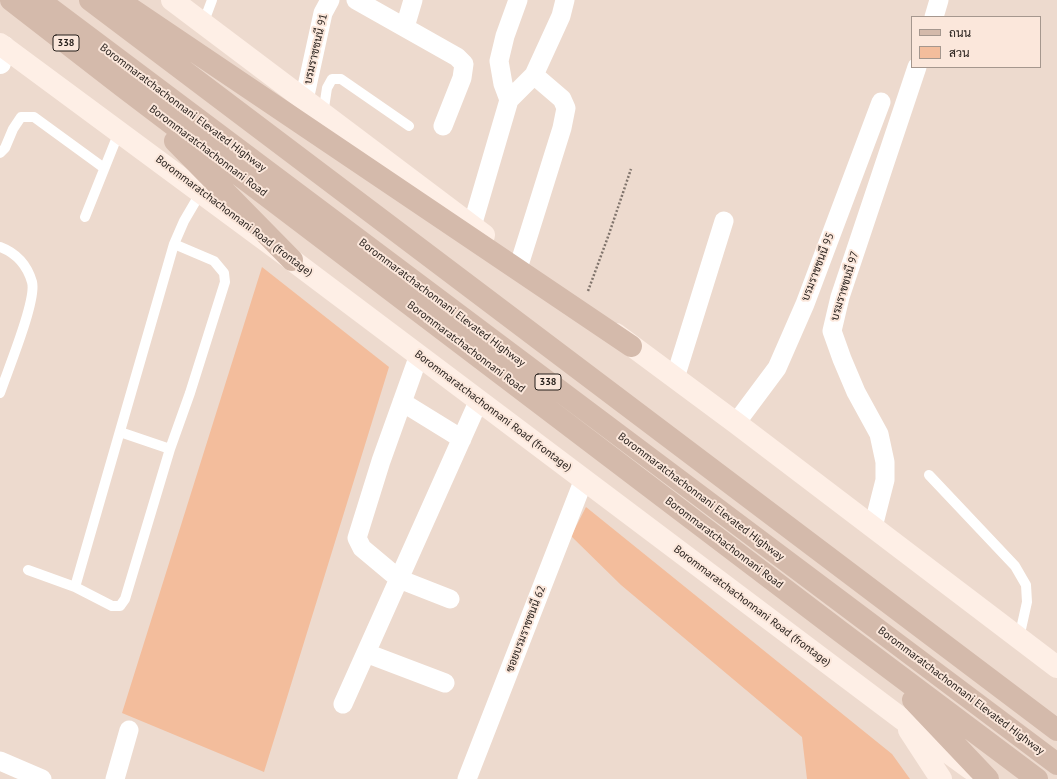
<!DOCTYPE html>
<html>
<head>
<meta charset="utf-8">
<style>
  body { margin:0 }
  #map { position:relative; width:1057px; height:779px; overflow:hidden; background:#eddace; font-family:"PT Sans",Sarabun,sans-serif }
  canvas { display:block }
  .legend { position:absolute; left:911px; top:16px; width:130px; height:52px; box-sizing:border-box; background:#fbe7db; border:1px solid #a5978e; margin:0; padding:5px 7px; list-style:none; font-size:12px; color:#251e1a }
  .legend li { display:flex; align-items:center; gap:8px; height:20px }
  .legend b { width:20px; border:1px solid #a5978e }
</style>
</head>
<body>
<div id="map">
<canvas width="1057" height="779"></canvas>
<ul class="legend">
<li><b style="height:5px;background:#d4baab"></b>ถนน</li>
<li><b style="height:11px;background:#f3bd9c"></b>สวน</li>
</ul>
</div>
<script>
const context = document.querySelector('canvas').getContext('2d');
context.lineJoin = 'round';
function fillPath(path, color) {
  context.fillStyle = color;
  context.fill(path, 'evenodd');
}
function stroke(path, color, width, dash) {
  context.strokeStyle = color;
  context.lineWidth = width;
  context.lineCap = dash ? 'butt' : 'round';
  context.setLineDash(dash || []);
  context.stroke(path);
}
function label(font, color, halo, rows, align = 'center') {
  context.font = font + ' "PT Sans",Sarabun,sans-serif';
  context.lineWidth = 4;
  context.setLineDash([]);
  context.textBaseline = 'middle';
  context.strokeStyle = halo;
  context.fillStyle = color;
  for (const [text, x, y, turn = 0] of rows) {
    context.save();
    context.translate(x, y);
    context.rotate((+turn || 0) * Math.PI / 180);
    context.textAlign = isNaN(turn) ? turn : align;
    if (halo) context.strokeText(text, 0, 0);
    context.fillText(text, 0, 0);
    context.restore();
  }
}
fillPath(new Path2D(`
  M262,267L389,367L264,772L122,713Z
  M586,507L892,754L910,779H807L802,737L621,585L571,536Z`), '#f3bd9c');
stroke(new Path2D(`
  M588,291L609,234L631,169`), '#80746c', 2.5, [2, 2]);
stroke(new Path2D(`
  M203,24L212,0
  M323,114L327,88L332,79H341L409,126
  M0,153L5,148L13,129L21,117H34L104,168
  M85,217L119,132
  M0,247C16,253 27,265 32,282C37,300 7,372 0,393
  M120,432L170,449L190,393L225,282L224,273L214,261L174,244
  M929,475L1015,566L1026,585L1027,602L1019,638
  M28,570L75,587L112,606H120L125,599L170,449
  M75,587L174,244L184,221L201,192`), '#fff', 10);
stroke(new Path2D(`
  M356,0L457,57L464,64L462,78L443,126
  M934,17L939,0
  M405,27L413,0
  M304,100L323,13L330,0
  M509,100L503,84L499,61L505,36L518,0
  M472,226L509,100L534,75L561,16L565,0
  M520,262L562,128L566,108L562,99L534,75
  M419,355L381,461L357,538L362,548L399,579L450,599
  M675,378L724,221
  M402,402L462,439
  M736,423L777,368L805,304L881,102
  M873,527L885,480V462L879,434L856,392L842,359L832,331L840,297L917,67
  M366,653L445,683
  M343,704L479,400
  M0,761L42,779
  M115,779L129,730
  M467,779L584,479`), '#fff', 19);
stroke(new Path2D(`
  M0,63L4,47`), '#fff', 22);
stroke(new Path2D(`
  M172,0L484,235
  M0,44L292,260L902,719L971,769
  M616,334L736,423L1057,667
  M909,730L941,779`), '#feefe6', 22);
stroke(new Path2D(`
  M11,0L122,86L841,632L1037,779
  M39,0L1057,764
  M90,0L1057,730
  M115,5L127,6L631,346
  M175,141L292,260
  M913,700L988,779`), '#d4baab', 22);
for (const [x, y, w] of [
  [66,43,26],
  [548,382,26]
]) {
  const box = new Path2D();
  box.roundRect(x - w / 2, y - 8, w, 16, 3);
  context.fillStyle = '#fbe7db';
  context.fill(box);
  stroke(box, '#251e1a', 1);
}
label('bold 10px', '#251e1a', null, [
  ["338",66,43],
  ["338",548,382]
]);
label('11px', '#251e1a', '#fbe7db', [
  ["บรมราชชนนี 91",316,49,-77],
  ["Borommaratchachonnani Elevated Highway",183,108,37],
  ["Borommaratchachonnani Road",208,151,37],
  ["Borommaratchachonnani Road (frontage)",234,216,37],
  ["บรมราชชนนี 95",818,267,-69],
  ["บรมราชชนนี 97",845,286,-73],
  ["Borommaratchachonnani Elevated Highway",442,303,37],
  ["Borommaratchachonnani Road",466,347,37],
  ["Borommaratchachonnani Road (frontage)",493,411,37],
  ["Borommaratchachonnani Elevated Highway",701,497,37],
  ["Borommaratchachonnani Road",724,543,37],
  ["Borommaratchachonnani Road (frontage)",752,606,37],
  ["ซอยบรมราชชนนี 62",526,629,-69],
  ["Borommaratchachonnani Elevated Highway",961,691,37]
]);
</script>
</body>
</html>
